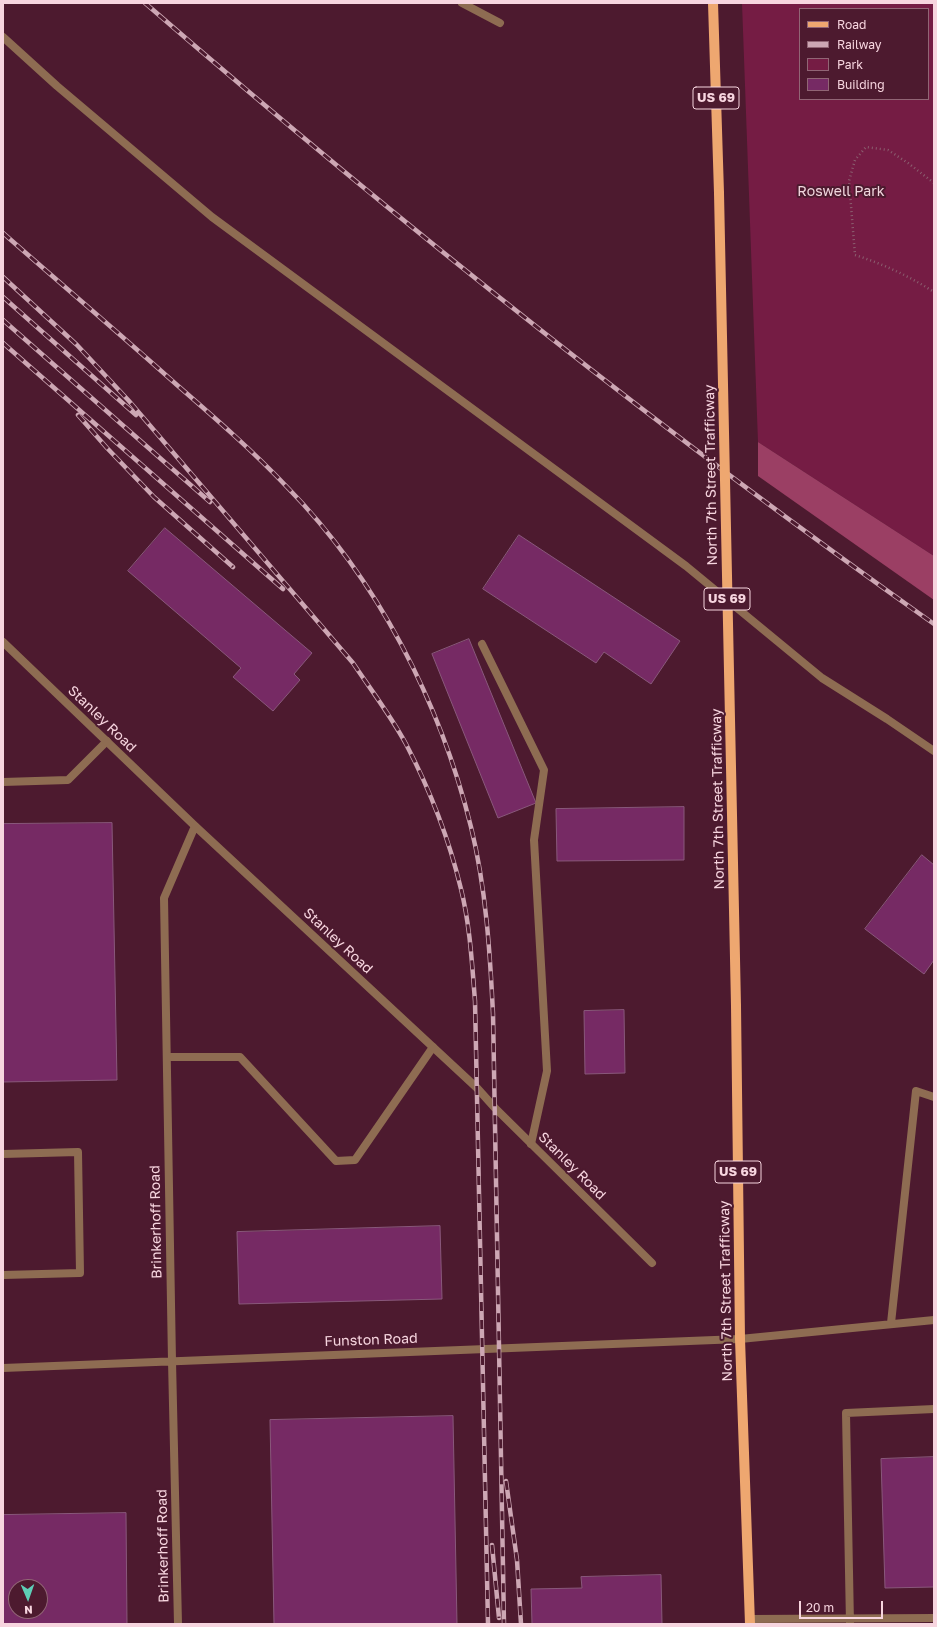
<!DOCTYPE html>
<html>
<head>
<meta charset="utf-8">
<style>
  body { margin:0 }
  #map { position:relative; width:937px; height:1627px; overflow:hidden; background:#4d1a2f; font-family:"Golos Text",sans-serif }
  canvas { display:block }
  .frame { position:absolute; inset:0; border:4px solid #f7d5df; pointer-events:none }
  .legend { position:absolute; left:799px; top:8px; width:130px; height:92px; box-sizing:border-box; background:#4d1a2f; border:1px solid #916575; margin:0; padding:5px 7px; list-style:none; font-size:12px; color:#f7d5df }
  .legend li { display:flex; align-items:center; gap:8px; height:20px }
  .legend b { width:20px; border:1px solid #916575 }
  .north { position:absolute; left:8px; top:1579px; width:40px; height:40px; box-sizing:border-box; background:#4d1a2f; border:1px solid #916575; border-radius:50%; rotate:178deg; font-size:11px; font-weight:700; line-height:16px; text-align:center; color:#f7d5df }
  .north::after { content:''; display:block; margin:auto; width:14px; height:18px; background:#5eceb7; clip-path:polygon(50% 0,100% 100%,50% 72%,0 100%) }
  .scale { position:absolute; left:799px; top:1601px; width:84px; height:18px; box-sizing:border-box; border:2px solid #f7d5df; border-top:0; padding-left:5px; font-size:12px; line-height:14px; white-space:nowrap; color:#f7d5df; -webkit-text-stroke:3px #4d1a2f; paint-order:stroke }
</style>
</head>
<body>
<div id="map">
<canvas width="937" height="1627"></canvas>
<div class="frame"></div>
<ul class="legend">
<li><b style="height:5px;background:#eea770"></b>Road</li>
<li><b style="height:5px;background:#cda7b4"></b>Railway</li>
<li><b style="height:11px;background:#751c44"></b>Park</li>
<li><b style="height:11px;background:#762a64"></b>Building</li>
</ul>
<div class="north">N</div>
<div class="scale">20 m</div>
</div>
<script>
const context = document.querySelector('canvas').getContext('2d');
context.lineJoin = 'round';
function fillPath(path, color) {
  context.fillStyle = color;
  context.fill(path, 'evenodd');
}
function stroke(path, color, width, dash) {
  context.strokeStyle = color;
  context.lineWidth = width;
  context.lineCap = dash ? 'butt' : 'round';
  context.setLineDash(dash || []);
  context.stroke(path);
}
function label(font, color, halo, rows, align = 'center') {
  context.font = font + ' "Golos Text",sans-serif';
  context.lineWidth = 4;
  context.setLineDash([]);
  context.textBaseline = 'middle';
  context.strokeStyle = halo;
  context.fillStyle = color;
  for (const [text, x, y, turn = 0] of rows) {
    context.save();
    context.translate(x, y);
    context.rotate((+turn || 0) * Math.PI / 180);
    context.textAlign = isNaN(turn) ? turn : align;
    if (halo) context.strokeText(text, 0, 0);
    context.fillText(text, 0, 0);
    context.restore();
  }
}
fillPath(new Path2D(`
  M742,3H934V556L758,442ZM800,9H928V99H800Z`), '#751c44');
fillPath(new Path2D(`
  M758,442L934,556V600L758,476Z`), '#9b3f64');
const building = new Path2D(`
  M165,528L312,653L294,674L300,680L273,711L233,677L241,668L128,571Z
  M519,535L680,641L651,684L604,652L596,663L483,589Z
  M469,639L536,803L498,818L432,654Z
  M684,807V860L557,861L556,809Z
  M112,823L117,1080L3,1082V824Z
  M922,855L934,865V960L924,974L865,929Z
  M624,1010L625,1073L585,1074L584,1011Z
  M440,1226L442,1299L239,1304L237,1232Z
  M453,1416L457,1624H274L270,1420Z
  M934,1457V1587L885,1588L881,1459Z
  M126,1513L127,1624H3V1515ZM16,1587H40V1611H16Z
  M661,1575L662,1624H532L531,1589L582,1588L581,1577Z`);
fillPath(building, '#762a64');
stroke(building, '#89587b', 1);
stroke(new Path2D(`
  M934,183L908,163L888,150L866,147L855,160L849,181L855,255C883,264 909,276 934,292`), '#8b5e6f', 2.5, [1, 3]);
stroke(new Path2D(`
  M462,3L500,23
  M3,37L57,86L212,217L686,566L822,678L887,719L934,751
  M482,644L544,770L534,840L547,1071L531,1144
  M3,782L68,780L107,741
  M167,1057H240L336,1161L355,1160L433,1047
  M3,1154L78,1152L80,1273L3,1275
  M891,1323L916,1091L934,1097
  M740,1339L934,1320
  M750,1619L934,1618
  M850,1624L846,1413L934,1409`), '#8e6c52', 8);
stroke(new Path2D(`
  M3,642L195,826L477,1088L495,1108L652,1263
  M3,1368L740,1339
  M178,1624L172,1361L164,898L195,826`), '#8e6c52', 8);
stroke(new Path2D(`
  M713,3L719,193
  M736,1006L740,1339L750,1624`), '#eea770', 10);
const rail = new Path2D(`
  M145,3C398,222 661,431 934,624
  M3,233C61,284 120,334 177,385C215,418 253,451 287,487C378,580 440,702 471,827C486,888 490,952 493,1014L504,1624
  M3,277L77,345L129,401L353,663C371,690 391,716 406,744C430,790 449,839 461,889C470,925 472,964 475,1001L488,1624
  M3,297L136,415
  M3,320L210,502
  M3,343L283,589
  M78,415L107,448L154,497L233,567
  M506,1481L517,1560L521,1624
  M492,1545L499,1618`);
stroke(rail, '#cda7b4', 4.5);
stroke(rail, '#4d1a2f', 3, [9]);
stroke(new Path2D(`
  M719,193L736,1006`), '#eea770', 10);
for (const [x, y, w] of [
  [716,98,46],
  [727,599,46],
  [738,1172,46]
]) {
  const box = new Path2D();
  box.roundRect(x - w / 2, y - 11, w, 22, 3);
  context.fillStyle = '#4d1a2f';
  context.fill(box);
  stroke(box, '#f7d5df', 1);
}
label('bold 13px', '#f7d5df', null, [
  ["US 69",716,98],
  ["US 69",727,599],
  ["US 69",738,1172]
]);
label('14px', '#f1d6de', '#4d1a2f', [
  ["Roswell Park",841,192]
]);
label('14px', '#f7d5df', '#4d1a2f', [
  ["North 7th Street Trafficway",711,475,-91],
  ["Stanley Road",102,719,44],
  ["North 7th Street Trafficway",718,799,-91],
  ["Stanley Road",338,941,43],
  ["Stanley Road",572,1166,45],
  ["Brinkerhoff Road",156,1222,-91],
  ["North 7th Street Trafficway",726,1291,-91],
  ["Funston Road",371,1340,-2],
  ["Brinkerhoff Road",163,1546,-91]
]);
</script>
</body>
</html>
